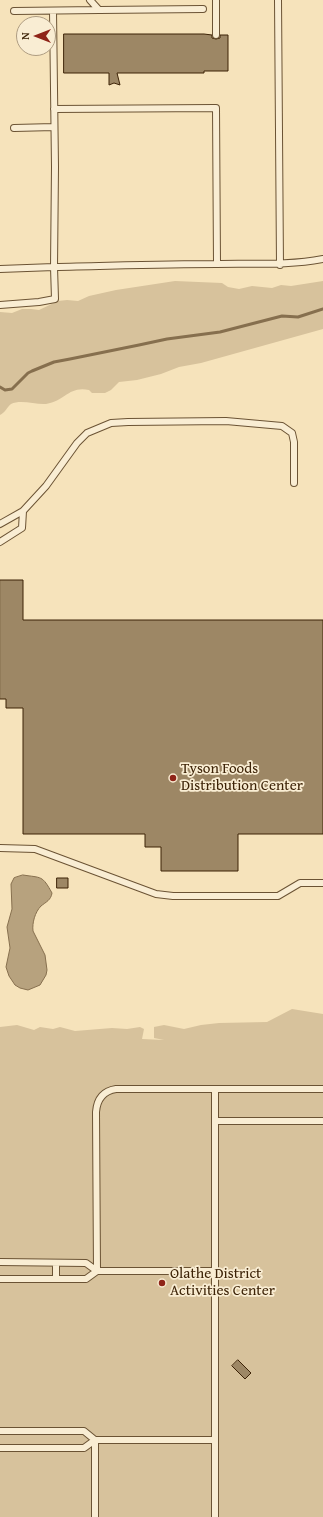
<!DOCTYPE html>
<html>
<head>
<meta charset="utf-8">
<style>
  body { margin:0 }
  #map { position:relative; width:323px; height:1517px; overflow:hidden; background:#f6e3bb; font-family:"Gentium Book Plus",serif }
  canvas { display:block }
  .north { position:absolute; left:16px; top:16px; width:40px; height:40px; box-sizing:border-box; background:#f9edd3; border:1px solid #ae9c81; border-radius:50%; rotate:270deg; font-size:11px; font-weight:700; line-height:16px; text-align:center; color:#3d2307 }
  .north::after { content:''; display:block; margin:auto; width:14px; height:18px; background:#8f2418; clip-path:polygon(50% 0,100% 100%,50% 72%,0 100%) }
</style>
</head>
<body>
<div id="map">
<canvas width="323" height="1517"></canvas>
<div class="north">N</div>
</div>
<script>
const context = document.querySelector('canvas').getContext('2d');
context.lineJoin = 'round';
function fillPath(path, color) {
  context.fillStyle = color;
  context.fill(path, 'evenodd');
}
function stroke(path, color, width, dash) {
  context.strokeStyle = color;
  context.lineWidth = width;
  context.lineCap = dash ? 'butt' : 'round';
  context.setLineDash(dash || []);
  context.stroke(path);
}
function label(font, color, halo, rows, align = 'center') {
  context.font = font + ' "Gentium Book Plus",serif';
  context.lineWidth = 3.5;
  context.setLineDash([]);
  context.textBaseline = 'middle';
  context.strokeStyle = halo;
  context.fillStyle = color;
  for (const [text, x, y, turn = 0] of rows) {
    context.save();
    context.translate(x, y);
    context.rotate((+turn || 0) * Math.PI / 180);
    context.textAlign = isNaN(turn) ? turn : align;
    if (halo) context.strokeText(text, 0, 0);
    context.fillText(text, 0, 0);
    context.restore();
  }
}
fillPath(new Path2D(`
  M175,281L222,283L228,287L239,289L252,286L272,288L281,285L291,286L323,281V329L201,363L179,367L161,374L137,380L119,382L111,390L105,393H92L89,390C68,386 66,401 46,404C36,405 21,399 11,404C7,407 5,413 0,415V312L12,313L22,309H31L39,310L58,301L67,300L78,301L89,296L116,290Z
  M292,1009L323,1014V1517H0V1027L17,1025L34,1030L40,1027L53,1029L60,1027L75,1031L112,1028L127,1029L140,1027L144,1029L142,1039L164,1040L154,1038V1027L164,1025L184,1029L201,1025L219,1023L267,1022Z`), '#d7c29c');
const water = new Path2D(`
  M23,875C42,878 42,875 52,893C51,900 46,902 41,906C35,912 32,923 33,931L45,955L47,970L46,975L40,985L28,990L20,988L15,985L9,976L6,967L10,948L7,927L12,909L11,884L14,878Z`);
fillPath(water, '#b7a27e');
stroke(water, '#866f4e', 1);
stroke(new Path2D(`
  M0,387L5,390L12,389L28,373L32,371L54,362L70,359L139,345L167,339L220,332L282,316L298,317L323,309`), '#866f4e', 3);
const building = new Path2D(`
  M64,34H204L212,35V38L216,39L220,38V35H228V71H204V73H117L120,85L114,83L109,85V73H64Z
  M0,580H23V620H323V834H238V871H161V847H145V834H23V708H6V699H0Z
  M57,878H68V888H57Z
  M238,1360L251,1373L245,1379L232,1366Z`);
fillPath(building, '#9d8765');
stroke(building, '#3d2307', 1);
const lane = new Path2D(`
  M90,0L99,10L203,9
  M278,0L280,265
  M14,11L99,10
  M216,35V0
  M54,109L216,108L217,264
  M14,128L54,127
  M0,269L54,267L55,167L53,11
  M0,305L39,302L55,299L54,267C108,266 162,264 216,264C252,263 287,266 323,259
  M0,524L23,511L46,486L77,443L87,433L111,423L128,422L226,421L282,426L292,433L294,442V483
  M0,542L22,528L23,511
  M0,848L35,849L156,894L173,896H278L300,883H323
  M215,1121H323
  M0,1262L86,1263L97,1271H215
  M56,1263V1279
  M97,1271L96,1112C97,1099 103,1091 116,1089H323
  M0,1279H86L97,1271
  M0,1431H84L95,1440V1517
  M0,1448H84L95,1440H215V1089
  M215,1517V1440`);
stroke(lane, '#6b5334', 8);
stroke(lane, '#f9edd3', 6);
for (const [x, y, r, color] of [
  [173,778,4,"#8f2418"],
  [162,1283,4,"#8f2418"]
]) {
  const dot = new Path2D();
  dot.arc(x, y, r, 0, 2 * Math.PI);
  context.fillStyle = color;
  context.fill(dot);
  stroke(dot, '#f9edd3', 1.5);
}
label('15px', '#3d2307', '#f9edd3', [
  ["Tyson Foods",181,769],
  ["Distribution Center",181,786],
  ["Olathe District",170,1274],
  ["Activities Center",170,1291]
], 'left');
</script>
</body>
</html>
